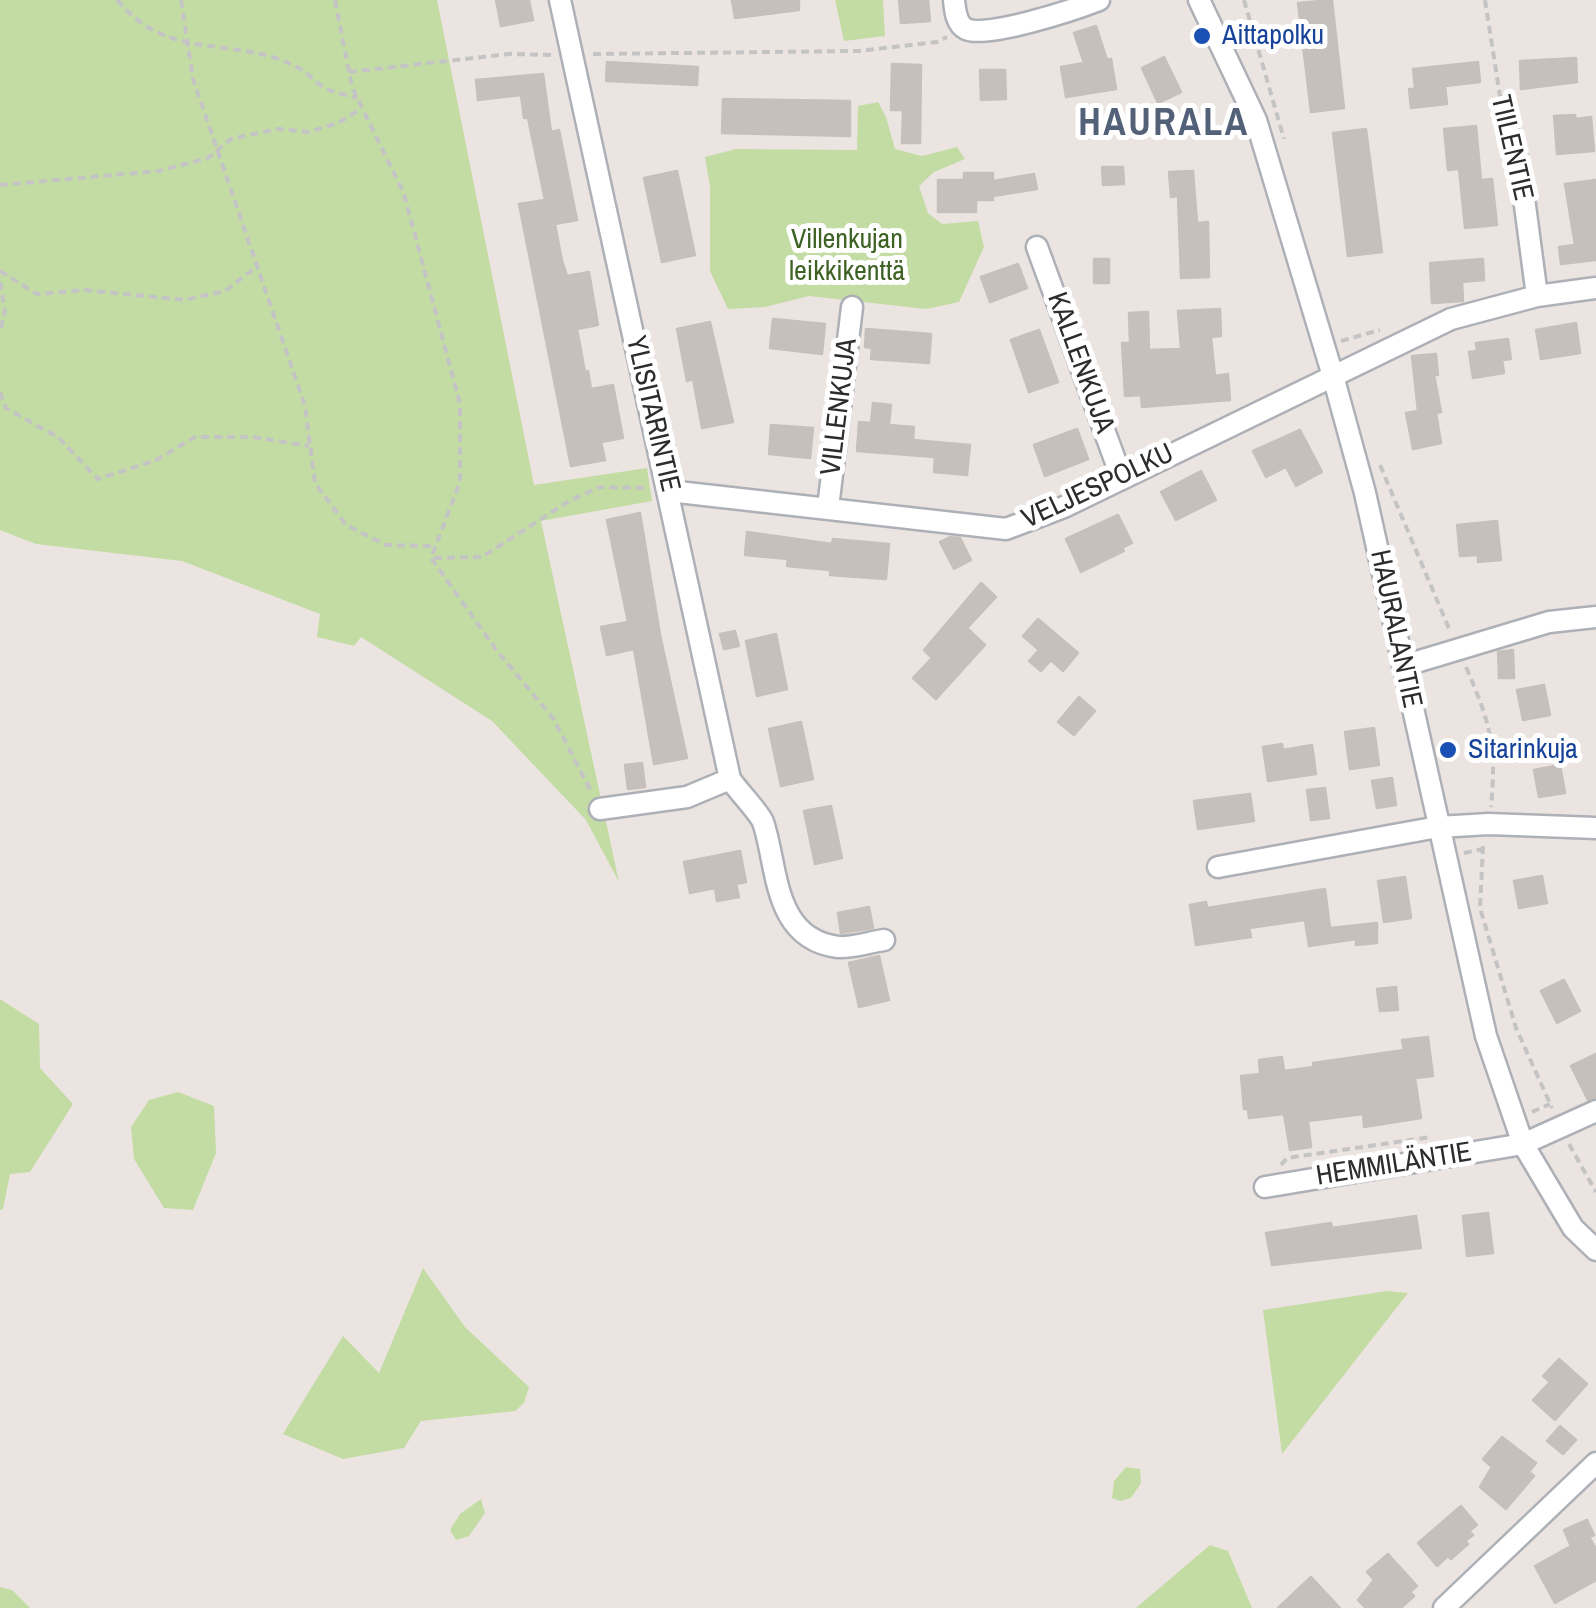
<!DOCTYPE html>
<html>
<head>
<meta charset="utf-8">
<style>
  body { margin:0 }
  canvas { display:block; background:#ece4e0 }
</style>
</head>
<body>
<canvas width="1596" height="1608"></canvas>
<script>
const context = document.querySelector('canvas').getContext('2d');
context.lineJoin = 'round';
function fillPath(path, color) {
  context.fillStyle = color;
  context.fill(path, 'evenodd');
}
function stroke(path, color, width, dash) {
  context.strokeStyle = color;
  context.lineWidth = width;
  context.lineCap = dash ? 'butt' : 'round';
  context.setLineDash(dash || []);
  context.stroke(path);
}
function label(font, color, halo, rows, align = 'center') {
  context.font = font + ' "Archivo Narrow",sans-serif';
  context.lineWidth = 10;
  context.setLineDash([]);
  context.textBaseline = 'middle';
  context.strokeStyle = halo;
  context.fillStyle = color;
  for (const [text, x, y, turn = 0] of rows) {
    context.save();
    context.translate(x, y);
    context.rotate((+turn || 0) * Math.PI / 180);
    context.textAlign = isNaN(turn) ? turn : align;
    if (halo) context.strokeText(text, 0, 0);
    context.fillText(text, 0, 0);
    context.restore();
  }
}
fillPath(new Path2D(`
  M0,0H437L534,485L647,468L652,501L541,521L619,882L586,820L492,721L361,637L354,646L317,637L320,614L182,561L36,544L0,530Z
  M835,0H883L885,36L844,41Z
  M878,102L886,117L895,149L922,156L957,147L965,159L934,172L919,186L928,213L942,224L978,221L984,247L959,302L926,309L809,296L765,307L728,309L710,271V187L705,157L736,149L857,150L858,106Z
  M0,999L39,1024L40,1068L73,1104L30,1172L10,1174L3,1209L0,1210Z
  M178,1092L214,1106L216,1153L193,1210L164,1208L134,1159L131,1127L149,1100Z
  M423,1268L465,1327L529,1387L524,1403L515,1411L421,1421L404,1448L343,1459L283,1434L343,1336L379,1373Z
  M1387,1291L1408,1293L1282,1454L1263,1310Z
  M1126,1467L1140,1469L1141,1483L1131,1498L1120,1501L1112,1498L1114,1481Z
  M481,1499L485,1513L469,1536L456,1540L450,1530L460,1514Z
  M1210,1545L1228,1551L1252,1608H1136Z
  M0,1587L12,1590L30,1608H0Z`), '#c3dca4');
const building = new Path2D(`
  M496,0H529L533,20L501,26Z
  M732,0H799V10L735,18Z
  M899,0H928L930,21L901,23Z
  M1332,0L1344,108L1311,112L1298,3Z
  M1096,26L1107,60L1111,59L1116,89L1066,97L1061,67L1084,63L1074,33Z
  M1164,57L1181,92L1158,103L1142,68Z
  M1576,58L1577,82L1521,89L1520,61Z
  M607,62L698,67L697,85L606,81Z
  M1478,62L1480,82L1445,86L1447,104L1411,108L1409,89H1415L1413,69Z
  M892,64L921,65L920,143H902L903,110H891Z
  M980,70H1005L1006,99L981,100Z
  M543,74L551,132L559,130L577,220L555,224L562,261L567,276L589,272L598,325L577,329L585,372L588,371L591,389L613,385L623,438L601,442L605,460L571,466L519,204L545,200L528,118H524L521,95L478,100L476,80Z
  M723,99L850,101V136L722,133Z
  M1575,115L1576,119L1591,117L1594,151L1557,154L1554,116Z
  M1476,126L1481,180L1492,179L1497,225L1465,228L1459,169L1448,170L1444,129Z
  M1366,129L1382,252L1348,256L1333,133Z
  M1102,167H1123L1124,184L1103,185Z
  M677,171L695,255L662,262L644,178Z
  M1193,171L1197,223L1208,222L1209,277L1181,278L1178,196L1171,197L1169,172Z
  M964,173H993V181L1034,174L1037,189L993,196V200H976V212H938V180H964Z
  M1596,180V260L1561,264L1559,247L1575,245L1565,184Z
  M1094,259H1109V283H1094Z
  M1483,259L1484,280L1462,282L1463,301L1432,303L1430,263Z
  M1018,264L1027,288L990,302L981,277Z
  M1220,309L1221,336L1211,337L1215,376L1228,374L1230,400L1142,407L1141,395L1125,396L1122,343H1130L1129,313L1148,312L1149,350L1181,349L1178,311Z
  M773,319L825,324L822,354L770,348Z
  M710,322L733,422L702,428L693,379L687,381L677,329Z
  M1576,323L1580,353L1541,359L1536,330Z
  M866,329L931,334L929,363L871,359L872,348L865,347Z
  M1039,330L1058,382L1029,392L1011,340Z
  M1508,339L1511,359L1502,360L1504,373L1473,378L1469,352L1477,351L1476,343Z
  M1436,354L1438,375H1434L1441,412L1436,413L1441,443L1413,449L1406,413L1418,411L1412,356Z
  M873,403L891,405L889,425L914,427L913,440L970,445L967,475L934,472L935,457L857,451L859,422L871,423Z
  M771,425L813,428L810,458L769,454Z
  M1077,429L1088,459L1045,476L1034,445Z
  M1300,430L1322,472L1296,486L1286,467L1266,477L1253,451Z
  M1201,471L1216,500L1176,520L1161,492Z
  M640,513L660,635L687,758L654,764L634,649L607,655L601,627L628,622L607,520Z
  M1118,515L1132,543L1122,548L1124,551L1081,572L1066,539Z
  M1497,521L1501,560L1478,562V555L1460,556L1457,525Z
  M747,532L832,544L833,539L889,544L886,579L830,575V570L787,566L788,559L745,555Z
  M950,537L960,538L971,560L954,569L940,542Z
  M981,583L996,597L967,628L985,645L936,699L913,678L932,658L924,650Z
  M1038,619L1078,653L1063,671L1051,660L1041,671L1029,661L1039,650L1023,636Z
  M735,631L739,646L724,649L720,634Z
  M776,634L787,689L757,696L746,641Z
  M1513,650L1514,678H1499L1498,652Z
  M1544,685L1550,715L1523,720L1517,690Z
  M1079,697L1095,711L1074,735L1058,722Z
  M801,722L813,779L781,786L769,729Z
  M1374,728L1379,765L1350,769L1345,732Z
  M1282,744L1283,750L1312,745L1316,774L1268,781L1263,747Z
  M642,763L645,787L628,789L625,765Z
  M1560,765L1565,793L1539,797L1534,770Z
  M1392,778L1396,805L1377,808L1372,781Z
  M1325,788L1329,818L1311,820L1307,790Z
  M1250,794L1254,821L1198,829L1194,801Z
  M831,806L842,858L815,864L804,811Z
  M740,851L746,882L736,884L739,897L717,901L715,888L690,893L684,862Z
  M1542,876L1547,903L1519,908L1514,881Z
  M1405,877L1411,918L1384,922L1378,881Z
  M1325,889L1330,928L1377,923V943L1356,945V939L1309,946L1305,920L1249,928L1251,937L1196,945L1190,905L1206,902L1207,908Z
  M869,907L873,928L841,933L838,913Z
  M879,956L889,1000L859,1007L849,963Z
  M1564,980L1580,1011L1557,1023L1541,991Z
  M1396,987L1398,1010L1380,1011L1377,989Z
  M1428,1037L1433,1076L1415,1078L1421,1118L1364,1127L1363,1114L1308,1121L1311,1147L1290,1150L1284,1114L1249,1118L1248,1109H1244L1241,1076L1260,1074L1259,1060L1282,1057L1284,1071L1314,1067L1313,1063L1404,1050L1402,1040Z
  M1596,1054V1097L1588,1100L1571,1066Z
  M1488,1213L1493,1253L1467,1256L1463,1216Z
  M1416,1216L1421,1248L1272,1265L1266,1233L1331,1223L1332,1228Z
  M1559,1359L1587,1384L1555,1420L1533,1400L1550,1382L1543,1376Z
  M1560,1426L1576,1440L1563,1454L1547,1441Z
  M1502,1437L1536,1463L1529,1472L1534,1476L1506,1509L1480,1487L1492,1467L1483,1459Z
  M1461,1506L1477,1525L1469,1531L1473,1535L1465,1541L1468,1544L1451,1559L1448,1556L1437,1566L1418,1543Z
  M1587,1520L1594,1535L1589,1537L1596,1549V1580L1555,1603L1535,1566L1571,1546L1564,1530Z
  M1388,1554L1417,1586L1410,1592L1414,1596L1401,1608H1366L1358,1600L1374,1580L1367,1572Z
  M1311,1577L1340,1608H1278Z`);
fillPath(building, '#c5c0bb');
stroke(building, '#c7c0ba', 2.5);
const minor = new Path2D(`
  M560,0L730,779C738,791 758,811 763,822C778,865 772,939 838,947C852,948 870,942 884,940
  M954,0C955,10 956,24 966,29C986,39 1076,9 1099,0
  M1199,0L1256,120L1333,376L1365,493L1486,1036L1523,1144L1573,1228L1596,1250
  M1506,125L1520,168L1537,296
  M1037,247L1122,479
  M669,491L1006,529L1064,507L1451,319L1537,296L1596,288
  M828,508L852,307
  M1403,666L1549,622L1596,617
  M600,809L687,797L730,779
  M1218,867L1438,827L1489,824L1596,828
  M1265,1187L1523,1144L1596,1111
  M1444,1608L1596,1463`);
stroke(minor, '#adb1b7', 25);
stroke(new Path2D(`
  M117,0C169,63 233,35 295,66C307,71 315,83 327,89C336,93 347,95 357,98
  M181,0L193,79L305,406L315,483L346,525L386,545L436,546
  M335,0L352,87L404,194L460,404V482L431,558L497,651L553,718L591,791
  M1244,0L1284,139
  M1485,0L1502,109
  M593,54L859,51L937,42L947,37
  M349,72L509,54L554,55
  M0,185L159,171L208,158L231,139L278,129L309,132L338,123L361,109
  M0,271L37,294L84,290L185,300L225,291L259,265
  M0,282L5,311L0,331
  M1341,341L1380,330
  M0,392L6,408L59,438L98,479L156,460L195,437H253L309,446
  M1380,465L1450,631
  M434,558L482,557L569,501L600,487L645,488
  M1466,667C1490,723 1497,745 1491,807
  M1483,846L1480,908L1516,1028L1552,1108
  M1464,853L1483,849
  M1532,1112L1550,1104
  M1569,1144L1596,1192
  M1281,1165L1287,1158L1431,1137`), '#c4c4c4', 4, [8, 5]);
stroke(minor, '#fff', 20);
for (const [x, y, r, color] of [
  [1202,36,10,"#1a4fb4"],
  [1448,750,10,"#1a4fb4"]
]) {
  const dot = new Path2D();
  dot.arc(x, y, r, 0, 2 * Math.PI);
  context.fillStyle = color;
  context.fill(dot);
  stroke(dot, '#fff', 4);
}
label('28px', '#164399', '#fff', [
  ["Aittapolku",1222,36],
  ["Sitarinkuja",1468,750]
], 'left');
label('28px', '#2c2c2c', '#fff', [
  ["TIILENTIE",1511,148,77],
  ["KALLENKUJA",1080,363,70],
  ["VILLENKUJA",840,407,-83],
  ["YLISITARINTIE",652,414,77],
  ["VELJESPOLKU",1098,487,-25],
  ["HAURALANTIE",1395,629,78],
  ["HEMMILÄNTIE",1394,1165,-9]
]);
label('28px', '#3e6224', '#fff', [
  ["Villenkujan",847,240],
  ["leikkikenttä",847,272]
]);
context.letterSpacing = '2.5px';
label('bold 38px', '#526178', '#fff', [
  ["HAURALA",1164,125]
]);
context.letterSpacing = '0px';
</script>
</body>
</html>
